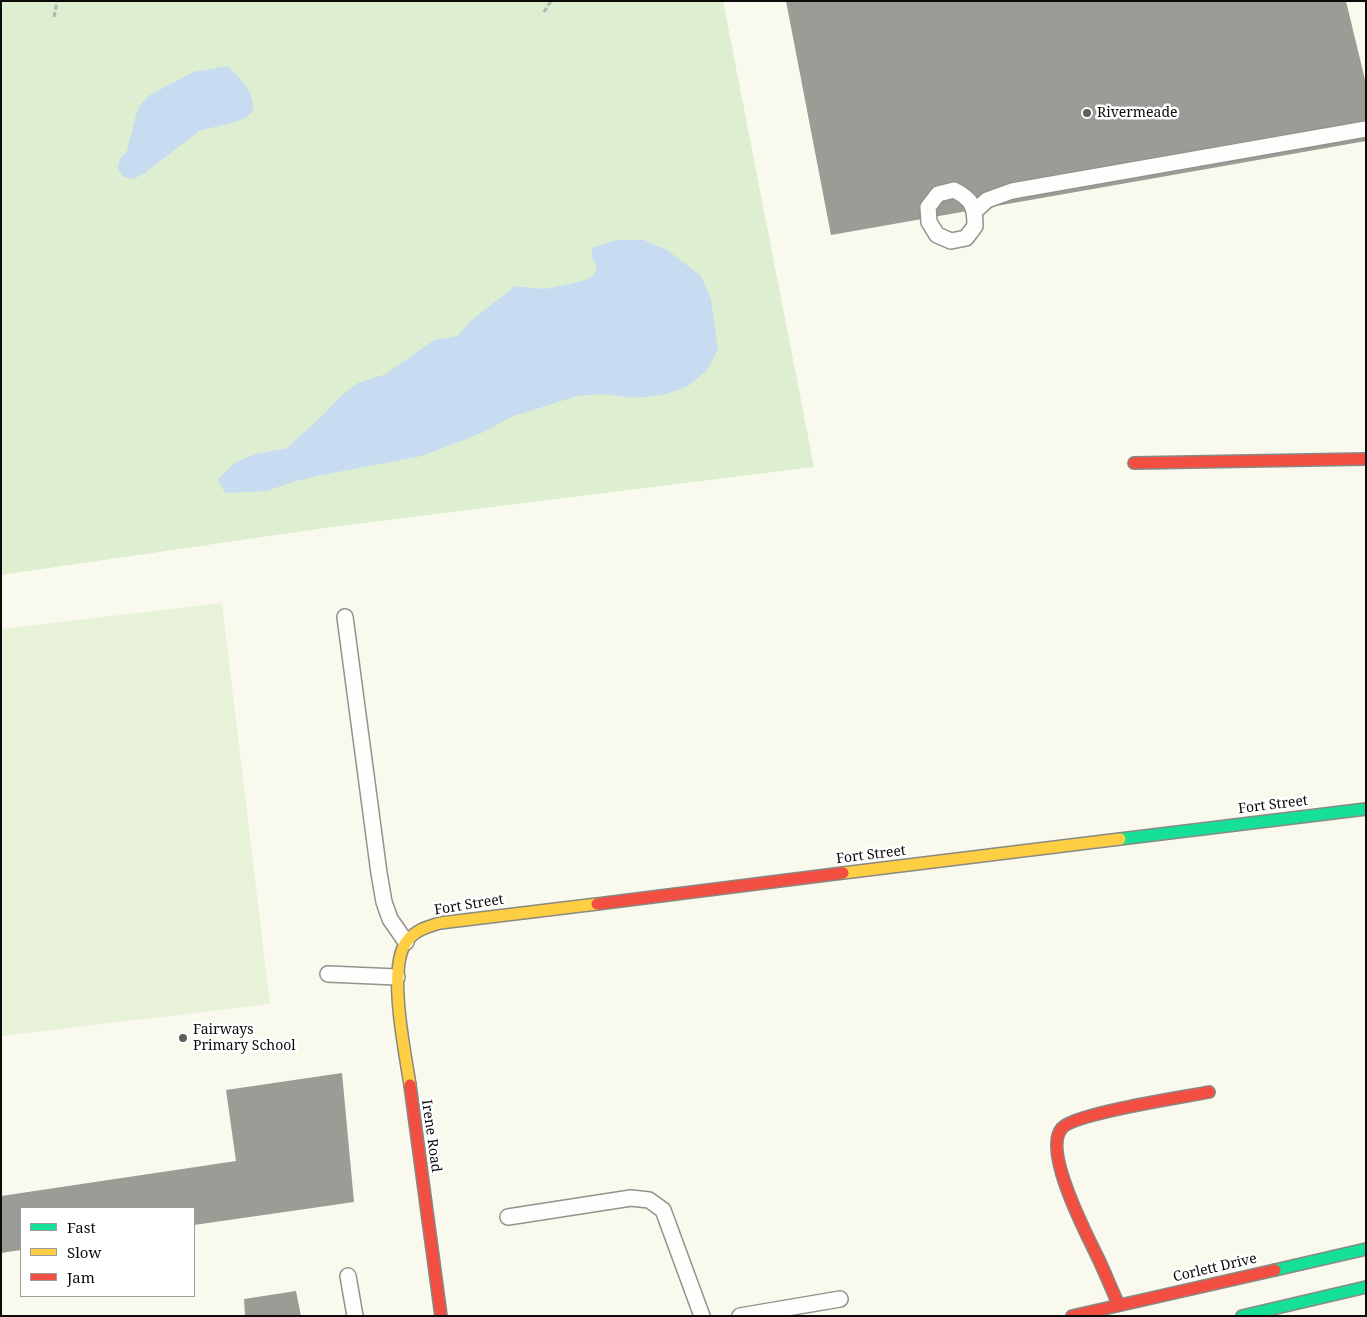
<!DOCTYPE html>
<html>
<head>
<meta charset="utf-8">
<style>
  body { margin:0 }
  #map { position:relative; width:1367px; height:1317px; overflow:hidden; background:#faf9ee; font-family:"Noto Serif",serif }
  canvas { display:block }
  .frame { position:absolute; inset:0; border:2px solid #0b0b0b; pointer-events:none }
  .legend { position:absolute; left:20px; top:1207px; width:175px; height:90px; box-sizing:border-box; background:#fff; border:1px solid #9d9d9d; margin:0; padding:6px 9px; list-style:none; font-size:15px; color:#0b0b0b }
  .legend li { display:flex; align-items:center; gap:10px; height:25px }
  .legend b { width:25px; border:1px solid #9d9d9d }
</style>
</head>
<body>
<div id="map">
<canvas width="1367" height="1317"></canvas>
<div class="frame"></div>
<ul class="legend">
<li><b style="height:6px;background:#16e098"></b>Fast</li>
<li><b style="height:6px;background:#ffcf43"></b>Slow</li>
<li><b style="height:6px;background:#f24e42"></b>Jam</li>
</ul>
</div>
<script>
const context = document.querySelector('canvas').getContext('2d');
context.lineJoin = 'round';
function fillPath(path, color) {
  context.fillStyle = color;
  context.fill(path, 'evenodd');
}
function stroke(path, color, width, dash) {
  context.strokeStyle = color;
  context.lineWidth = width;
  context.lineCap = dash ? 'butt' : 'round';
  context.setLineDash(dash || []);
  context.stroke(path);
}
function label(font, color, halo, rows, align = 'center') {
  context.font = font + ' "Noto Serif",serif';
  context.lineWidth = 5;
  context.setLineDash([]);
  context.textBaseline = 'middle';
  context.strokeStyle = halo;
  context.fillStyle = color;
  for (const [text, x, y, turn = 0] of rows) {
    context.save();
    context.translate(x, y);
    context.rotate((+turn || 0) * Math.PI / 180);
    context.textAlign = isNaN(turn) ? turn : align;
    if (halo) context.strokeText(text, 0, 0);
    context.fillText(text, 0, 0);
    context.restore();
  }
}
fillPath(new Path2D(`
  M1,1H723L814,467L324,528L1,575Z`), '#deeed0');
fillPath(new Path2D(`
  M222,603L270,1004L1,1036V629Z`), '#e8f2d9');
fillPath(new Path2D(`
  M227,66C241,78 255,93 253,111L245,118L235,122L199,131L145,173L133,179L122,176L118,168L120,159L127,151L136,115L141,104L150,95L193,72Z
  M617,240H644L667,250L701,276L711,299L718,349L707,370L688,386L663,395L634,398L603,394L577,396L511,417L484,432L422,456L322,475L296,481L267,491L225,493L218,479L236,462L256,454L287,448L321,417L342,395L358,383L386,374L434,340L457,336L472,320L515,286L545,289L583,281L594,275L597,266L592,258V248Z`), '#c8dcf1');
fillPath(new Path2D(`
  M786,1H1346L1366,84V141L831,235Z
  M342,1073L354,1202L194,1225V1208H21V1250L1,1253V1196L236,1161L226,1090Z
  M296,1291L301,1316H245L244,1299Z`), '#9c9b95');
const lane = new Path2D(`
  M954,190C972,199 975,206 975,226L966,238L951,241L937,235L929,222L928,207L938,194Z
  M975,211L987,200L1012,191L1366,129
  M345,617L379,873L384,902L390,919L406,942
  M328,974L397,977
  M508,1217L631,1198L649,1200L663,1210L702,1316
  M348,1276L355,1316
  M740,1316L840,1299`);
const fast = new Path2D(`
  M1120,839L1366,809
  M1275,1270L1366,1249
  M1242,1316L1366,1287`);
const slow = new Path2D(`
  M843,873L1120,839
  M410,1085C405,1052 388,972 405,944C413,931 426,927 440,923L597,904`);
const jam = new Path2D(`
  M1134,463L1366,459
  M597,904L843,873
  M410,1085L441,1316
  M1119,1305C1111,1289 1105,1272 1097,1256C1086,1233 1042,1150 1062,1128C1075,1113 1184,1097 1209,1092
  M1072,1316L1275,1270`);
stroke(lane, '#93928d', 18);
stroke(fast, '#898984', 14);
stroke(slow, '#898984', 14);
stroke(jam, '#898984', 14);
stroke(new Path2D(`
  M544,12L551,1
  M54,17L57,1`), '#b7b7b5', 3, [5, 2.5]);
stroke(lane, '#fefefc', 15);
stroke(fast, '#16e098', 11);
stroke(slow, '#ffcf43', 11);
stroke(jam, '#f24e42', 11);
for (const [x, y, r, color] of [
  [1087,113,5,"#5f5e5a"],
  [183,1038,5,"#5f5e5a"]
]) {
  const dot = new Path2D();
  dot.arc(x, y, r, 0, 2 * Math.PI);
  context.fillStyle = color;
  context.fill(dot);
  stroke(dot, '#fff', 2);
}
label('14px', '#0b0b0b', '#fff', [
  ["Rivermeade",1097,113],
  ["Fairways",193,1030],
  ["Primary School",193,1046]
], 'left');
label('14px', '#0b0b0b', '#fff', [
  ["Fort Street",1273,805,-7],
  ["Fort Street",871,855,-7],
  ["Fort Street",469,905,-9],
  ["Irene Road",431,1136,82],
  ["Corlett Drive",1215,1268,-13]
]);
</script>
</body>
</html>
